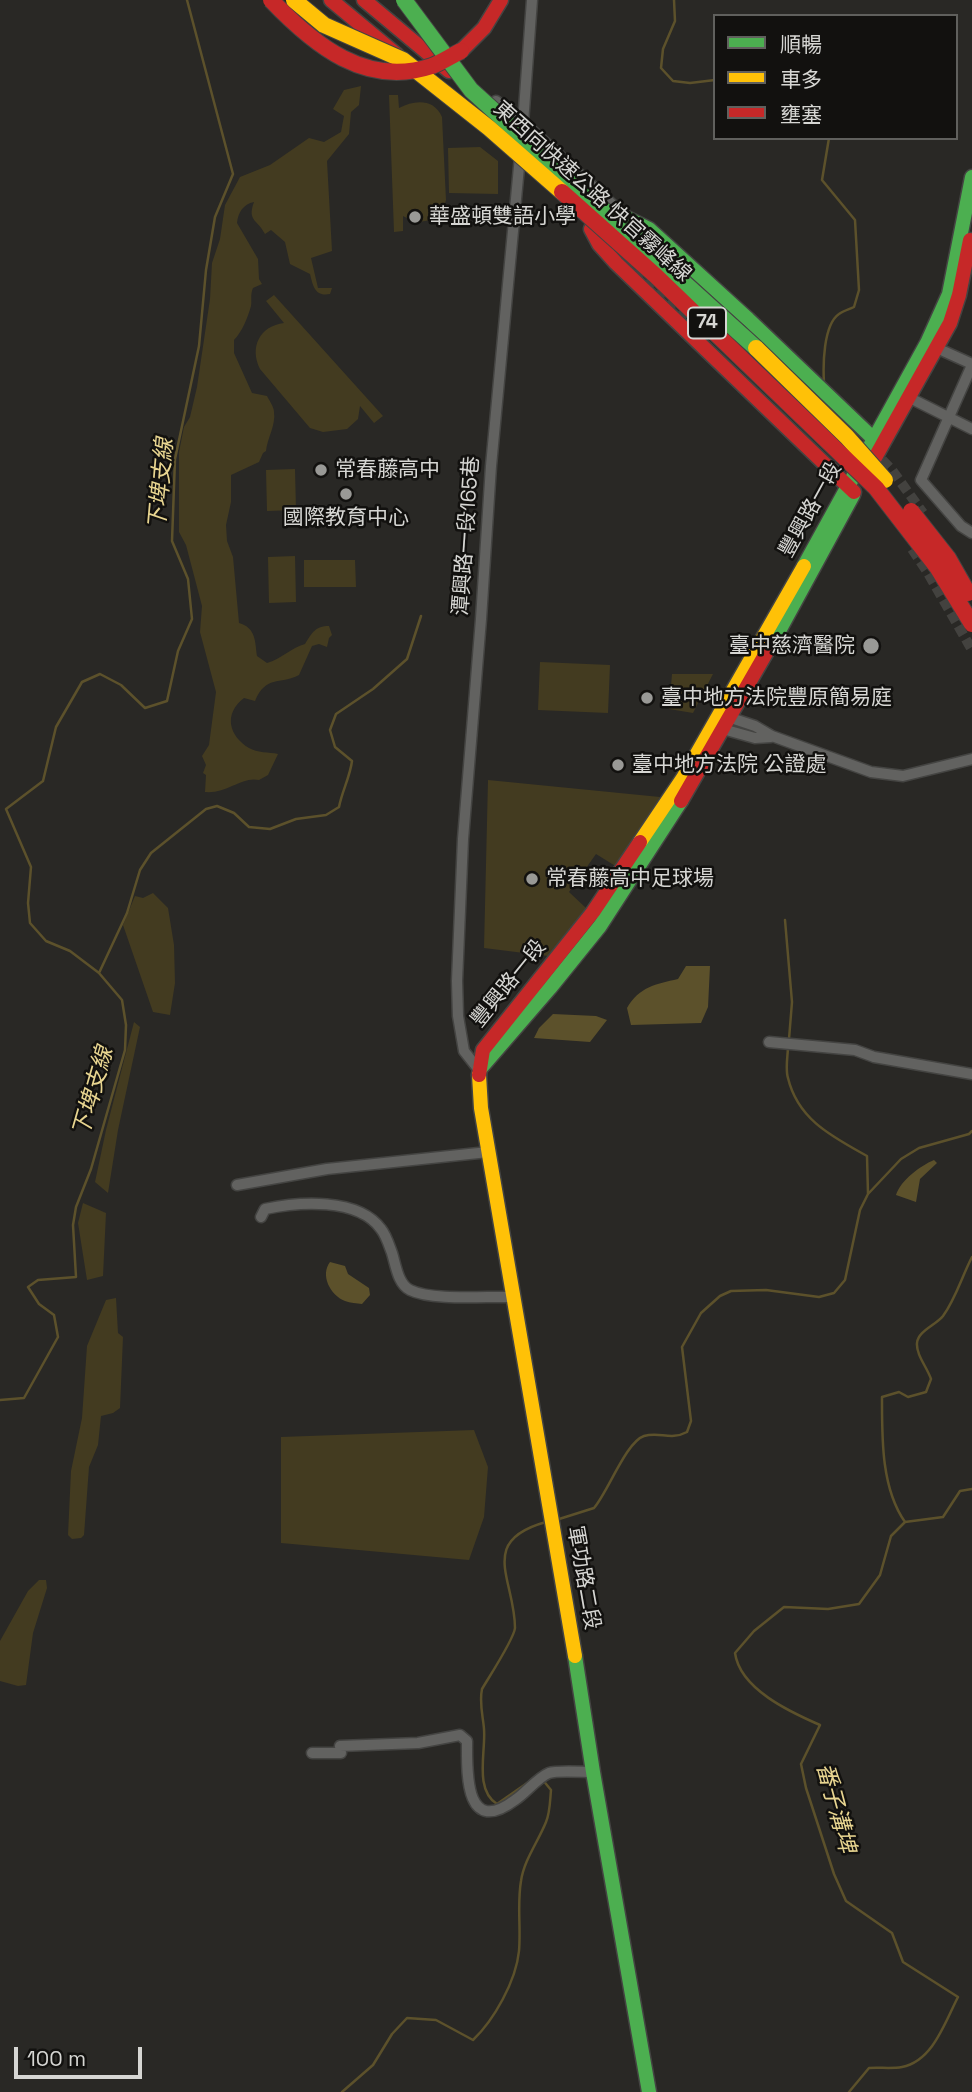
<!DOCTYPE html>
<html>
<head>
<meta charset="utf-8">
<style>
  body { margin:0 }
  #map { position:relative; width:972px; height:2092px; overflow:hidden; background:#292825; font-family:"Space Grotesk","Noto Sans TC",sans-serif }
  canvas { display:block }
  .legend { position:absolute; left:713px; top:14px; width:245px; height:126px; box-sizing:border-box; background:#12110f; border:2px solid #60605d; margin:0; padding:9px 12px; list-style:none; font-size:21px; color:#d6d6d3 }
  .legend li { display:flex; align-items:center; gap:14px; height:35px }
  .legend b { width:35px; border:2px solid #60605d }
  .scale { position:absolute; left:14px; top:2047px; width:128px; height:32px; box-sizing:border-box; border:4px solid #d6d6d3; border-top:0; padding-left:9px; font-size:21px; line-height:24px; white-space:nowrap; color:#d6d6d3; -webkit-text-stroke:5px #12110f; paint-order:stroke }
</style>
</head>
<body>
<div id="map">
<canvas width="972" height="2092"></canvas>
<ul class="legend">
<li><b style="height:9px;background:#4caf50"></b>順暢</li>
<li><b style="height:9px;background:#ffc107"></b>車多</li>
<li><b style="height:9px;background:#c62828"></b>壅塞</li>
</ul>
<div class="scale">100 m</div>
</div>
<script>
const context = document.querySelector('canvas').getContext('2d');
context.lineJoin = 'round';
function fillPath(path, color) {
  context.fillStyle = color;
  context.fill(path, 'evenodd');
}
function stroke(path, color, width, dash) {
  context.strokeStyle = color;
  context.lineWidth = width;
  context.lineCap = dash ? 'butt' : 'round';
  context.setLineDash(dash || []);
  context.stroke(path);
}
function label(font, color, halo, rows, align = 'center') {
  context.font = font + ' "Space Grotesk","Noto Sans TC",sans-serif';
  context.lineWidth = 5;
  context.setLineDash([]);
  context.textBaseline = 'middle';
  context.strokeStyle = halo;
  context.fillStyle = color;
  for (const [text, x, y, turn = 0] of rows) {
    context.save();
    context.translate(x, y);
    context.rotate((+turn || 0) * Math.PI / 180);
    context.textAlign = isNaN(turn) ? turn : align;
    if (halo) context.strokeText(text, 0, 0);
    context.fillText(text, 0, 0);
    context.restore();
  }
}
fillPath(new Path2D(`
  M361,86L359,105L351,112L349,134L327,161L332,251L311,258L318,288H332L330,294C315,297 313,286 310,274L290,264L285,242L271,230L265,234C257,219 247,221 254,202C243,204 238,213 237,223L258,259L259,279L262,284L253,288C250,295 252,300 251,306C248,317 242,332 234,340V353L252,393L267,396C269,400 274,407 274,412C276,425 267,439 266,451L263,453L259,462L231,475V502L226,525L227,541L233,557L239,623C256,628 255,641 257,656L267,663C281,659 291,648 305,644C312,633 315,626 329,626L332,635L329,638L327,647L319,644L312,646L299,675C279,685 266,675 255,701L244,698C223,714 229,736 249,748C257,753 269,752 278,754L268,775L259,780C242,776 227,794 205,792L206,775L203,773L206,765L202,756L209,745L216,692L200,632L202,606L186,545L179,532V452L184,427L190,417L197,387L210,299L212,263L220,239L225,205L240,177L270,165L309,138L324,142L341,132L344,116L333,109L344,90Z
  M389,95H398L399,108C414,100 434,98 442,117L446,200C441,221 422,227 403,216V231L394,232Z
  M480,147L498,161V194L449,193L448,148Z
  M274,295L383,416L374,423L360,406L358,419L347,429L323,432L310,428L260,369C249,347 260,326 284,323L266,301Z
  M295,469L296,510L267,511L266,470Z
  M295,556L296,602L269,603L268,557Z
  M304,560H355L356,587H304Z
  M540,662L610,665L608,713L538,710Z
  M672,674H713L693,713L669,709Z
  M488,780L660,797L617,867L596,854L569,892L586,908L548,956L484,948Z
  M153,893L168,908L174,945L175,983L170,1015L153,1012L123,925L135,896L143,898Z
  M134,1022L140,1027L118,1130L108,1193L95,1182L106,1130Z
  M83,1203L106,1213L103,1276L87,1280L78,1223Z
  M116,1298L118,1333L123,1337L120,1408L113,1413L101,1416L98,1445L89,1467L84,1535L81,1538L72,1539L68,1535L71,1471L82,1418L87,1346L106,1300Z
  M474,1430L488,1467L484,1517L469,1560L281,1543V1437Z
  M39,1580H46L47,1588L33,1633L26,1685L18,1686L0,1681V1641L28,1591Z`), '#433b20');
fillPath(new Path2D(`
  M686,966H710L708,1007L701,1023L631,1025L627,1008C639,987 656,984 678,979Z
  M553,1014L596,1016L607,1020L590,1042L534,1038L539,1028Z
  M934,1160L937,1163L920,1179L916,1202L896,1195C901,1180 920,1166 934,1160Z
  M330,1262L345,1266L348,1274L369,1288L370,1295L362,1304C357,1303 350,1303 345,1301C330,1295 320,1275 330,1262Z`), '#5c512b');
stroke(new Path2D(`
  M674,0L675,21L663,49L661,68L673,81L690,83L715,80
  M824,383C823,366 823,325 839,314C843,311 850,309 854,307L859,290L855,220L822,180L829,138
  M785,920L792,1002L789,1039
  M99,973L127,913L140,870L151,853L206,809L217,806L234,813L249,827L270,829L296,819L326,815L339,807C342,791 350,777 352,761L335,747L330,730L336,714L373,689L407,659L421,616
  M788,1046C788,1055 785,1069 788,1078C798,1120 833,1137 867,1156L868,1194
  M0,1400L24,1398L58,1337L54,1315L39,1304L28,1287L38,1280L76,1277L73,1225L76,1207L91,1169L125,1050L126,1025L122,1000L99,973L70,951L46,941L30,923L28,903L31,867L6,809L43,781L56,727L82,682L100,674L121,685L145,708L167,701L178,651L192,619L188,579L172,541L175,459L199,346L206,270L215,217L233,174L187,0
  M556,1520L594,1508C608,1492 626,1442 644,1436C660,1431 670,1441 687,1432L691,1421L682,1347L701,1313L720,1296L731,1291L766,1290L819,1297L834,1293L845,1280L860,1210L868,1194L901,1159L919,1148L969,1134L972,1131
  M905,1522C881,1488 882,1437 882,1397L899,1392L908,1397L926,1392L931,1379C927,1367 916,1355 917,1343C918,1331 936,1325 943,1316C956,1298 962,1276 972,1257
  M530,1781L497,1804C474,1790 486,1751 484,1729C483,1716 479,1703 482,1689C489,1677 514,1639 515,1628C515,1580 477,1541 546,1522
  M342,2092L373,2065L392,2034L407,2018L436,2020L473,2040C494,2020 516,1981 519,1951C521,1928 517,1904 521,1881C524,1860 538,1842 546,1822C550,1813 550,1801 551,1790L542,1779
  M849,2092L869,2068C879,2067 891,2069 902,2067C933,2061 945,2022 958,1997L903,1962L892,1933L846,1901L834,1874L806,1788L801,1764L820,1725C790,1712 740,1689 735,1653L754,1631L784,1607L828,1609L859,1604L880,1575L891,1536L905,1522L943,1517L960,1491L972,1489`), '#5c512b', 2.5);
stroke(new Path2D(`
  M624,260L696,328
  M872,449L892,470L923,513
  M912,549L928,573L972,650`), '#43423f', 10, [10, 5]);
const street = new Path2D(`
  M496,101L523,122L627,218
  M522,137L532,0
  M930,345L972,364
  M972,365L921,480L961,526L972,533
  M902,394L972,429
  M725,716L755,726L772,736L871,772L903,776L972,759
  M719,728L755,738L771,737
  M769,1042L855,1050L874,1057L972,1074
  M479,1070L464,1051L458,1016L457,981L463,839L481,619L491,466L520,156
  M237,1185L327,1169L488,1152
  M261,1217L265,1209C298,1202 358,1197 381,1229C386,1235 389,1245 392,1253C396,1266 398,1284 410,1290C432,1301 487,1296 512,1297
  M312,1753H341L340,1746L418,1743L460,1735L467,1741C467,1771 464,1838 515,1800C526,1793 537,1778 549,1773C557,1770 582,1772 593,1772`);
const fast = new Path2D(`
  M627,218L649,229L748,319L879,444
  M804,566L927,343L949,294L972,177
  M779,631L853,495
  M480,1069L550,988L600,926L681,801
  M575,1656L593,1772L649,2092`);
const slow = new Path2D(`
  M640,842L683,778L804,566
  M479,1075L481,1108L575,1656`);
const jam = new Path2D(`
  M331,0L397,55
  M364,0L449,71
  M461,51L484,28L501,0
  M591,229L599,244L616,263L854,492
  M867,472L950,323L959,295L970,240
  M681,801L769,648
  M479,1075L483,1050L593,912L640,842`);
stroke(street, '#444442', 13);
stroke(fast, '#444442', 17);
stroke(slow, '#444442', 17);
stroke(jam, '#444442', 17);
stroke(street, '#626260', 10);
stroke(fast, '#4caf50', 14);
stroke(slow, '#ffc107', 14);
stroke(jam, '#c62828', 14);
const fastBridge = new Path2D(`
  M404,0L471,90L756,348`);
const slowBridge = new Path2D(`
  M294,0L324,25L403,60L489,128L562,192
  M756,348L847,437L885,480`);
const jamBridge = new Path2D(`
  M271,0C314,45 366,88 432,66C442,62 451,56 461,51
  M562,192L656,276L876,488L937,567L972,624
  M911,511L948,558L968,593`);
stroke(fastBridge, '#444442', 18, []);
stroke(slowBridge, '#444442', 18, []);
stroke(jamBridge, '#444442', 18, []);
stroke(fastBridge, '#4caf50', 16);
stroke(slowBridge, '#ffc107', 16);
stroke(jamBridge, '#c62828', 16);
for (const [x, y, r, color] of [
  [415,217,7,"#999996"],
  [321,470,7,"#999996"],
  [346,494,7,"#999996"],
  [871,646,9,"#999996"],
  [647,698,7,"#999996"],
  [618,765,7,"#999996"],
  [532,879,7,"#999996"]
]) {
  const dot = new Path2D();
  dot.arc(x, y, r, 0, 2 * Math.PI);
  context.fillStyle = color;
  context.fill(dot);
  stroke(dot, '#12110f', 2.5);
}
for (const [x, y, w] of [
  [707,323,38]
]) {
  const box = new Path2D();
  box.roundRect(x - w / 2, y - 15.5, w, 31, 5);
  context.fillStyle = '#12110f';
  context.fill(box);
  stroke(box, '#d6d6d3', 2);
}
label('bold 19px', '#d6d6d3', null, [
  ["74",707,323]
]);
label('21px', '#d6d6d3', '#12110f', [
  ["東西向快速公路 快官霧峰線",592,192,42],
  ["豐興路一段",811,510,-61],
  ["潭興路一段165巷",467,536,-86],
  ["豐興路一段",509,984,-51],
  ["軍功路二段",583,1578,80]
]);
label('21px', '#d6d6d3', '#12110f', [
  ["華盛頓雙語小學",429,217],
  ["常春藤高中",335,470],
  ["國際教育中心",346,518,"center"],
  ["臺中慈濟醫院",855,646,"right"],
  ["臺中地方法院豐原簡易庭",661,698],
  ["臺中地方法院 公證處",632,765],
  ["常春藤高中足球場",546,879]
], 'left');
label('italic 23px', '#e8d590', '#12110f', [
  ["下埤支線",162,484,-85],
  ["下埤支線",94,1092,-74],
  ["番子溝埤",835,1808,75]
]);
</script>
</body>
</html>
